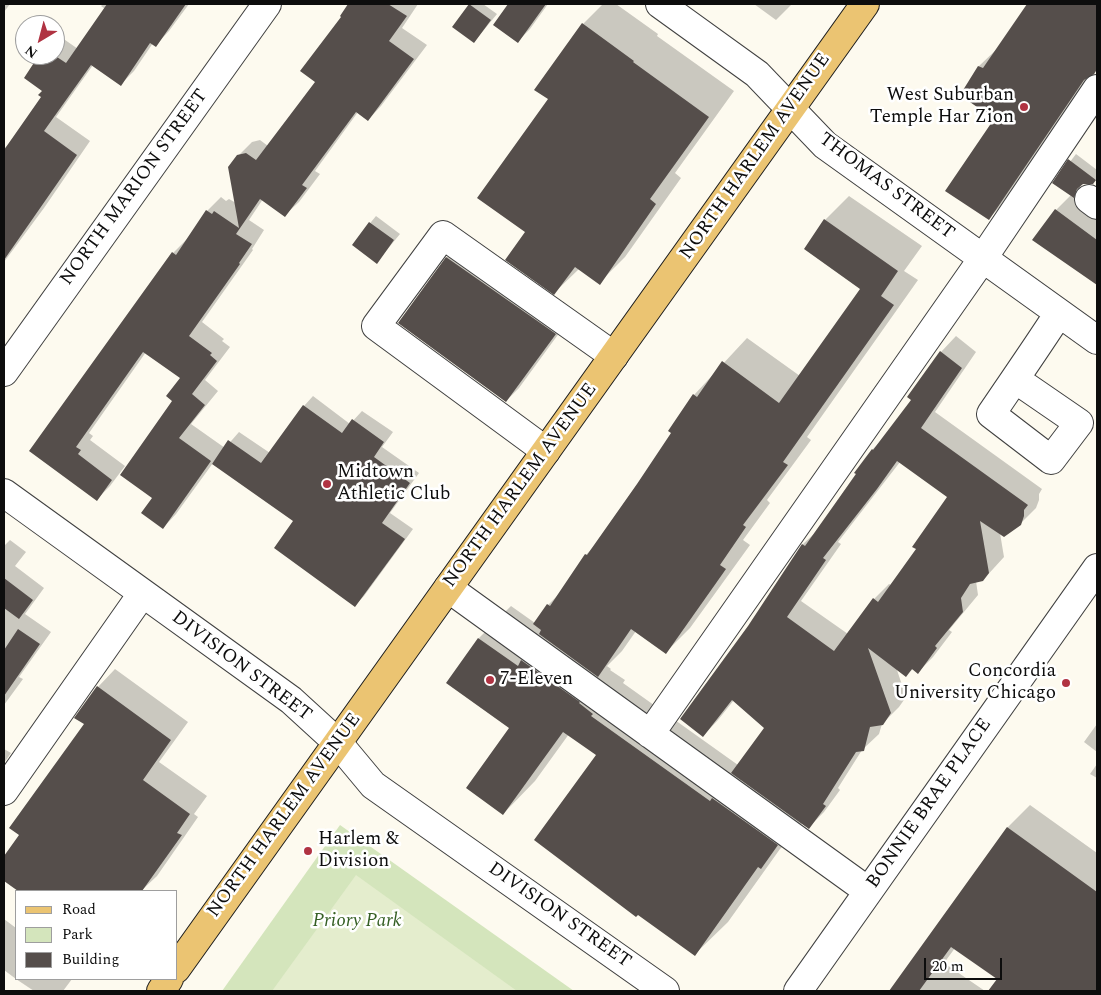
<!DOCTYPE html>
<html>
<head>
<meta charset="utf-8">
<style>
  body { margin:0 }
  #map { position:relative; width:1101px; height:995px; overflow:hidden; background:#fdfaef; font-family:Spectral,serif }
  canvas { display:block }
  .frame { position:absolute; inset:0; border:5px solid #0d0d0d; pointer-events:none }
  .legend { position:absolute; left:15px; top:890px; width:162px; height:90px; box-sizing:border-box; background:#fff; border:1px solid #9e9e9e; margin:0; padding:6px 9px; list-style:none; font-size:15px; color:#0d0d0d }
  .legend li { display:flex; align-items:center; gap:10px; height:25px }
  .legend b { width:25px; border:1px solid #9e9e9e }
  .north { position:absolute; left:15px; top:15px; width:50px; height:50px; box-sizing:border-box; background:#fff; border:1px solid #9e9e9e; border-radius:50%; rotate:217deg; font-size:14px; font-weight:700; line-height:20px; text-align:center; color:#0d0d0d }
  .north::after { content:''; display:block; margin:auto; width:18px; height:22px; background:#b03342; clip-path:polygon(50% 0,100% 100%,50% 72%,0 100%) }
  .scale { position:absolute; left:924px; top:958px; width:78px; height:22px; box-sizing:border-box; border:2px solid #0d0d0d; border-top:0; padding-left:6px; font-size:15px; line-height:18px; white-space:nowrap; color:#0d0d0d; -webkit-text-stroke:4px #fff; paint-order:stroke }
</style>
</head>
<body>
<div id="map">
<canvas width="1101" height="995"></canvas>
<div class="frame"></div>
<ul class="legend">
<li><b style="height:6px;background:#ebc472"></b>Road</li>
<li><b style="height:14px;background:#d4e5bc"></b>Park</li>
<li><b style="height:14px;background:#554e4b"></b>Building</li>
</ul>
<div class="north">N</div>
<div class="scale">20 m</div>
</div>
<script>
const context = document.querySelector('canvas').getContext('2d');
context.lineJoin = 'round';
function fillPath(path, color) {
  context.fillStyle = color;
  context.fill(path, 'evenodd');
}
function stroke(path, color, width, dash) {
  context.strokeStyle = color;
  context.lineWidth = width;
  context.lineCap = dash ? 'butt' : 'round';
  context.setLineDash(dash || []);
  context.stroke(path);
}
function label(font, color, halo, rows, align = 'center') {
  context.font = font + ' Spectral,serif';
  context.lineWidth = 5;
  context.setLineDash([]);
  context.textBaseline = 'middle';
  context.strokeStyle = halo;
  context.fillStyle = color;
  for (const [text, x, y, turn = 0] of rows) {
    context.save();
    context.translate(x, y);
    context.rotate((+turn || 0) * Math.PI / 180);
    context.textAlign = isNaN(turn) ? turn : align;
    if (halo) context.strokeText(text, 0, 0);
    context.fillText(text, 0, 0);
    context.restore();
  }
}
fillPath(new Path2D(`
  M340,825L574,991H222Z`), '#d4e5bc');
fillPath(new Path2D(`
  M356,875L517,991H272Z`), '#e4edcd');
fillPath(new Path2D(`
  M4,4H10L4,12Z
  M101,4H189L169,31L156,45L153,43L134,71L121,84L93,65L56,117L90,141L44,208L4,262V149L11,141L42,97L44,90L41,55H55V39L58,35L78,49L105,9L101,6L102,5Z
  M350,4H418L402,28L427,45L381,106L368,120L358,112L315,171L320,174L299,202L285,215L263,199L249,220L264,230L252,249L253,250L202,322L224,339L222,341L230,347L205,380L218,391L191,424L225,448L239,432L270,453L304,406L313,396L350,424L362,411L393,432L382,447L419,473L390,513L413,529L364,596L355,605L295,520L213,463L176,514L163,528L174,400L182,377L146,352L89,433L93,436L90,440L125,466L110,486L97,499L31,451L173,253L187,239L207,211L221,197L226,201L229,199L236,203L238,156L252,142L260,140L268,146L317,82L343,17L342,16Z
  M470,4H483L497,14L474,42L454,27Z
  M510,4H548L530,29L517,42L494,25Z
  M603,4H616L658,34L657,36L734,91L675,173L681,178L625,257L599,283L579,269L554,293L527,232L549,99L583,24Z
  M754,4H792L776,20Z
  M1028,4H1097V70L1012,195L989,218L996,118L962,94L979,66L999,47Z
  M1076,154L1097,170V178L1092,183L1082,184L1076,194L1097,209V284L1034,239L1056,210L1071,195L1054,183Z
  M849,196L922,246L904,271L918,280L807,437L811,440L767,500L770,503L743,540L750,545L690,628L666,652L636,631L622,651L607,666L611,669L610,670L625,680L623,683L738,765L766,728L734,700L718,720L703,736L749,626L803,544L817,531L872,450L883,439L912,400L941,352L956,336L976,352L935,412L1042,489L1039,494V500L1036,508L1020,524L1000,533L1004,557L983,580L976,581L978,595L949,630L952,632L933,657L918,672L913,669L906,675L896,667L906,697L899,707L882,724L879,734L862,750L838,788L840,790L824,812L809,827L802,823L794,835L780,849L728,922L695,954L597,755L569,734L535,781L503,814L511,728L479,638L511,606L535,623L548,605L562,591L586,555L594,546L673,433L694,395L747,338L800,376L862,289L825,220ZM900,462L949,497L917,549L891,585L889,584L874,599L848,634L801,601L841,544L838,542Z
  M376,216L400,234L377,262L353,244Z
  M460,245L568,321L519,388L506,401L400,322L447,257Z
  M10,540L26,552L15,566L44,588L25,614L51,632L19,677L23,679L4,705V546Z
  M115,669L188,722L159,762L207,796L194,814L198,817L157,876L141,891H20L4,879V858L20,835L86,724L98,687Z
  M1097,724V752L1084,742Z
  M4,749L11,753L4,763Z
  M1097,764V778L1090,774Z
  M1030,805L1097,853V991H990L998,979L955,948L944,963L985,991H890L1008,827Z
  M4,919L16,928V979L4,970Z
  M16,979H72L63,991H34Z`), '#0003');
fillPath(new Path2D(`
  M107,4H186L156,47L150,43L121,86L91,65L44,131L77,155L4,260V150L41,97L38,95L42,91L24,78L39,55H54L66,63Z
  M348,4H388L407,16L389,41L414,59L368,121L356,112L302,185L307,188L285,217L260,199L236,234L252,244L239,263L240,264L189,336L212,353L210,355L217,361L192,394L205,405L179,438L211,461L163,529L141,513L152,498L120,475L172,401L166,396L180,378L143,352L76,447L81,450L78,454L112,480L97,501L29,451L172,252L176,255L206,210L212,214L214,211L239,228L228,167L237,155L246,153L256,160L315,82L300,71L341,17L340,16Z
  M469,4L491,20L474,43L452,27Z
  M508,4H546L518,43L493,25Z
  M1027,4H1097V69L1094,74L1084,80L989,220L945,191L994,119L960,95L978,66L983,68Z
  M582,23L634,61L633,62L709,117L650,199L656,204L600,285L575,267L554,295L505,260L525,232L477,198L548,99L534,90Z
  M1068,159L1096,180L1093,184H1083L1077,189L1074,198L1052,183Z
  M1055,209L1097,240V285L1032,240Z
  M824,219L898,271L881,296L894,305L783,462L788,465L743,525L746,527L720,565L726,569L666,654L631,629L598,677L539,634L541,630L533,624L547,604L550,606L585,554L587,555L637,484L671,433L668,431L693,394L697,397L722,361L779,403L860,289L804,249Z
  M369,222L394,240L377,264L352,245Z
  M446,257L556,334L506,402L398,323Z
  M940,351L962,368L921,428L1028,505L1024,510V516L1021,525L1004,537L980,521L989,573L983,581L970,584L961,598L963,612L935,646L937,648L918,674L912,669L906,677L868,648L891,713L883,725L870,727L864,751L856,752L823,804L826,806L809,829L731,773L764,728L732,700L703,737L680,719L748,626L802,544L805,546L856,474L854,473L872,449L873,450L911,400L907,397ZM897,461L947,497L912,547L916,549L878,602L873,598L834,651L787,617L826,560L823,558L877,489Z
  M303,405L342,433L352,419L384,442L374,457L410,483L382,523L405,539L355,607L274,548L293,521L212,464L228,440L261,463Z
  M4,578L33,600L19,619L4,608Z
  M18,629L40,644L4,696V650Z
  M478,638L518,666L521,660L580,702L579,703L593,714L591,716L710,801L712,798L778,845L761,869L758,867L695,956L638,915L636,917L534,840L596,755L563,732L503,815L466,788L509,728L446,683Z
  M97,686L171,740L143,780L190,814L177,833L182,835L142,891H18L4,881V856L19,835L9,828L84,724L74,718Z
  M1007,827L1097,892V991H988L997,979L951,947L919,991H889Z`), '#554e4b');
const minor = new Path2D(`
  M660,4L757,74L825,145L1097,340
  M1089,199L1097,205
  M4,372L267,4
  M1015,379L1079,423L1051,460L991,414C1014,380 1037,347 1059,313
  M546,451L376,326L443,235L614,356
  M4,493L291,700L338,743L373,785L665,991
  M448,588L868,891
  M650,734L983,258L1097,89
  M4,791L142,594
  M798,991L1097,568`);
const major = new Path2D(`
  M176,969L865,4
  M161,991L169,979`);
stroke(minor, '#404040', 30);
stroke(major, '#1e1e1e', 30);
stroke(minor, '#fff', 28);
stroke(major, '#ebc472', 28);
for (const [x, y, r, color] of [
  [1024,107,5,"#b03342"],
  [327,484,5,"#b03342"],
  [490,680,5,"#b03342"],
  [1066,683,5,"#b03342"],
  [308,851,5,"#b03342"]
]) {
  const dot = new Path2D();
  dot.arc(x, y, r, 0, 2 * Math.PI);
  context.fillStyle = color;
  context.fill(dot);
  stroke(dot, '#fff', 2);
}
label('19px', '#0d0d0d', '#fff', [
  ["West Suburban",1014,96,"right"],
  ["Temple Har Zion",1014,118,"right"],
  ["Midtown",337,473],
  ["Athletic Club",337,495],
  ["Concordia",1056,672,"right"],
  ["University Chicago",1056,694,"right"],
  ["7-Eleven",500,680],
  ["Harlem &",318,840],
  ["Division",318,862]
], 'left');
label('19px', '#0d0d0d', '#fff', [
  ["NORTH HARLEM AVENUE",756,157,-55],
  ["THOMAS STREET",886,187,37],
  ["NORTH MARION STREET",135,188,-54],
  ["NORTH HARLEM AVENUE",521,486,-54],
  ["DIVISION STREET",241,667,37],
  ["BONNIE BRAE PLACE",930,804,-55],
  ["NORTH HARLEM AVENUE",285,816,-54],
  ["DIVISION STREET",559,916,35]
]);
label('italic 19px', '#355f24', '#fff', [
  ["Priory Park",357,922]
]);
</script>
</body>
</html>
